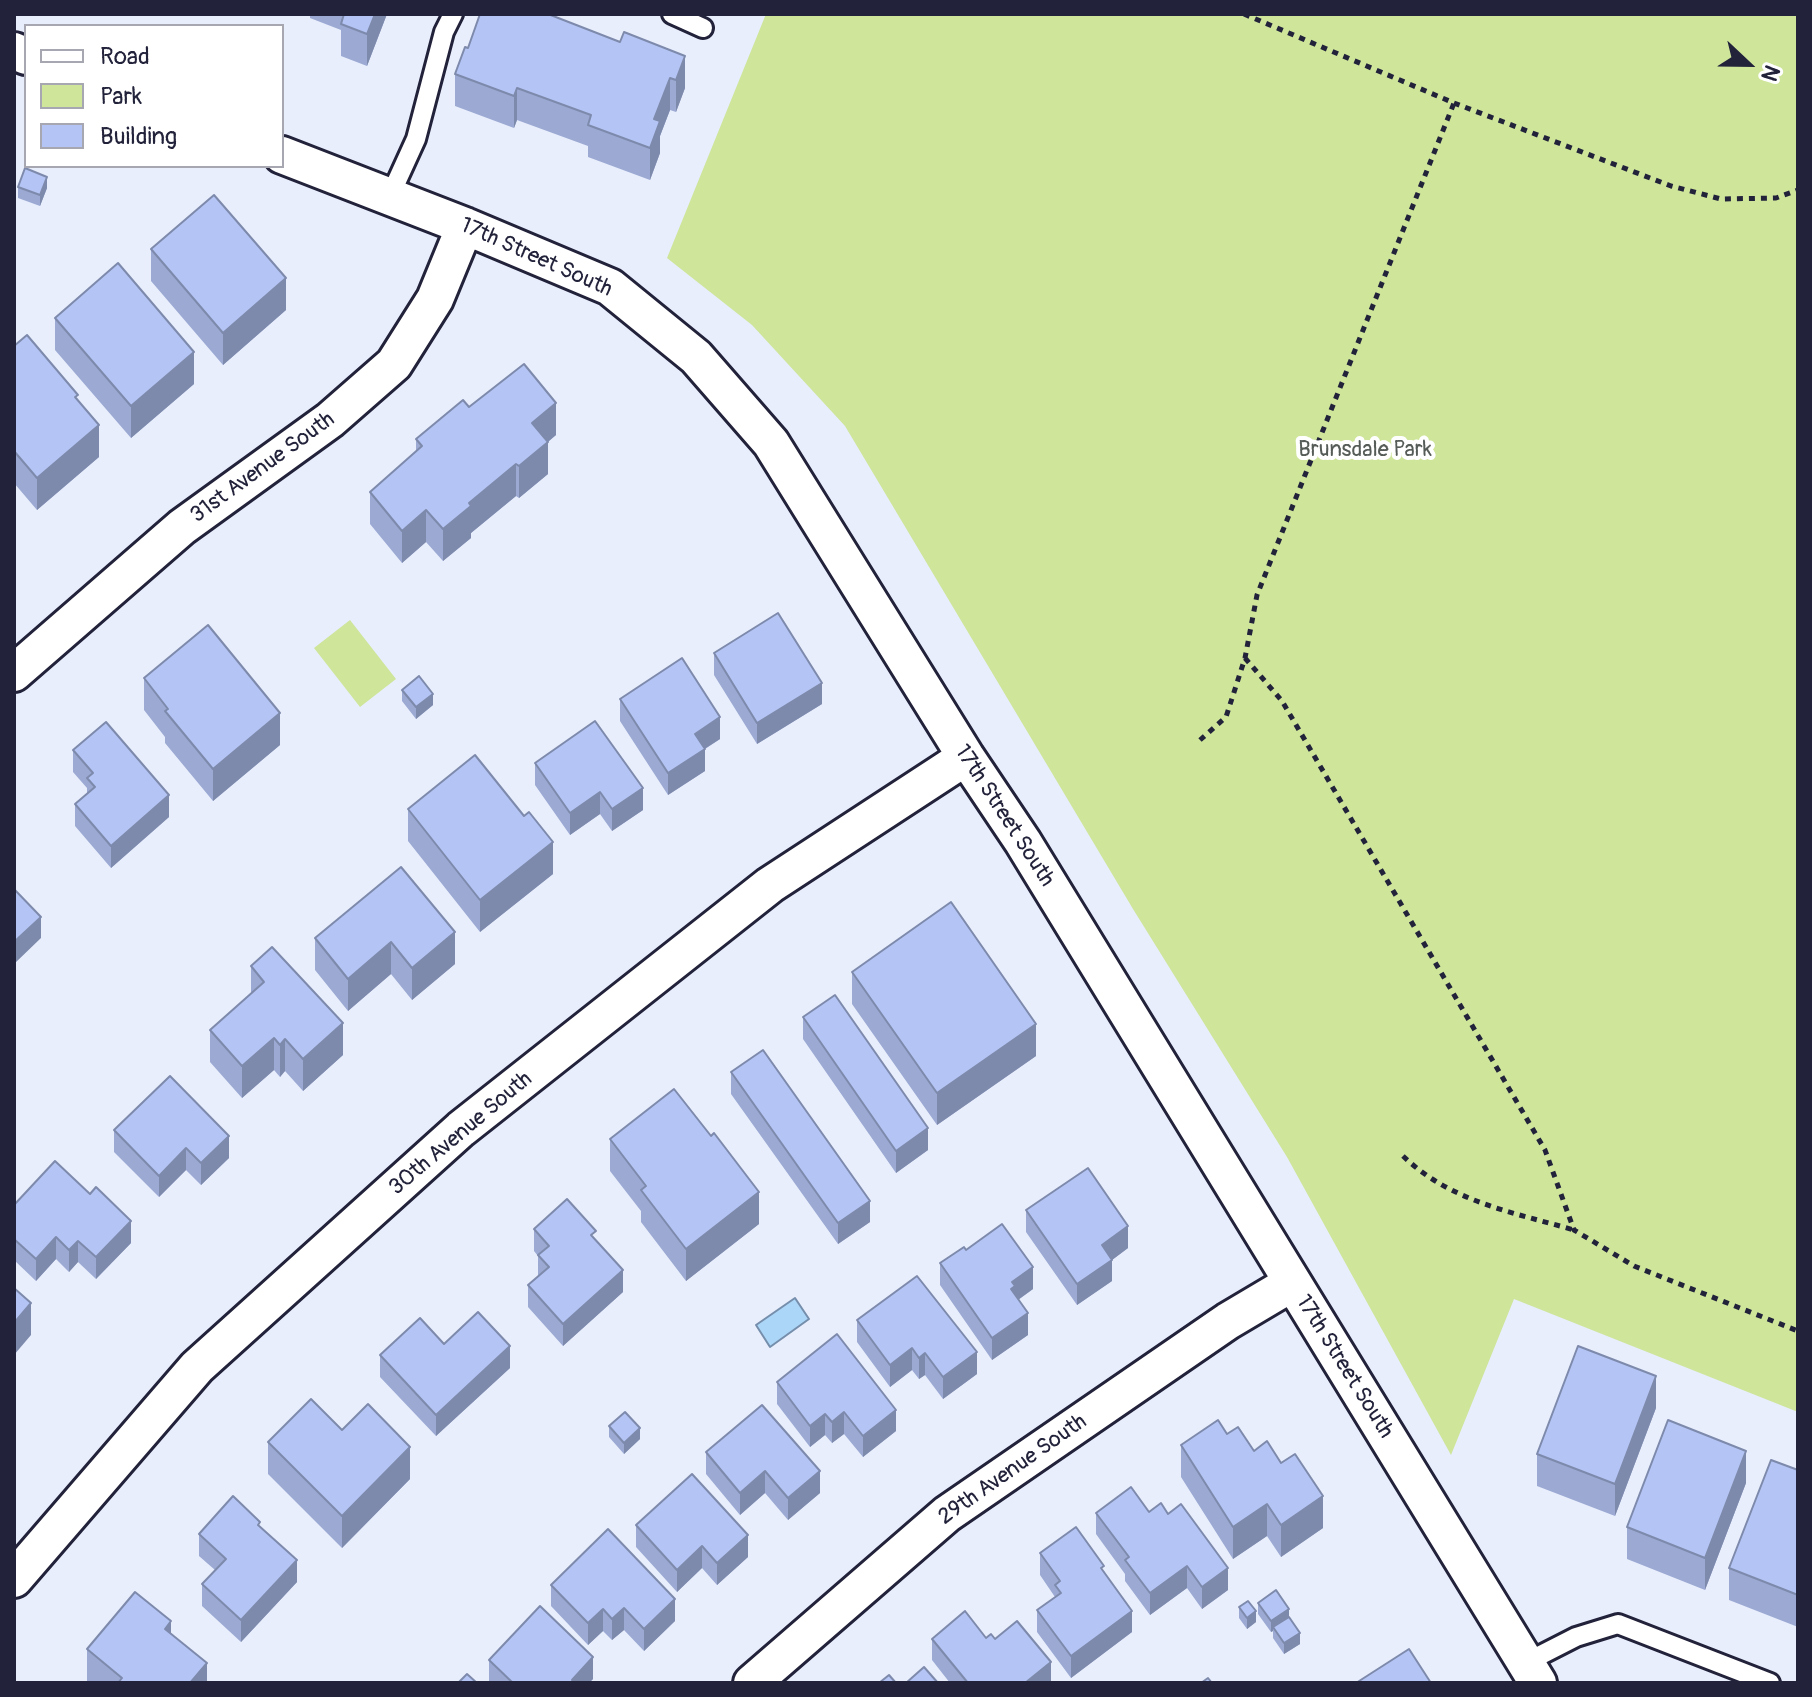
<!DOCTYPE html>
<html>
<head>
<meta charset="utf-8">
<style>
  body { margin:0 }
  #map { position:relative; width:1812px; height:1697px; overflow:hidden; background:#e8eefc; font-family:Pangolin,sans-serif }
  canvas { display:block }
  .frame { position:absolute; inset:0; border:16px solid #22223b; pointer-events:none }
  .legend { position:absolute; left:24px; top:24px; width:260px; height:144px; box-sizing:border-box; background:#fff; border:2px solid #a7a7b1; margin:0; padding:10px 14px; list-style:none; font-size:24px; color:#22223b }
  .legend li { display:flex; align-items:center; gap:16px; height:40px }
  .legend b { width:40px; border:2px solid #a7a7b1 }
  .north { position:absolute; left:1708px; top:24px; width:80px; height:80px; -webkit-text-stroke:6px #fff; paint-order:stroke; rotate:112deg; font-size:22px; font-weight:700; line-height:32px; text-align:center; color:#22223b }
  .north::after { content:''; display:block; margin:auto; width:28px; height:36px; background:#22223b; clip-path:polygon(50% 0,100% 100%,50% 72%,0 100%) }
</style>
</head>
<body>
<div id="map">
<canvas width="1812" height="1697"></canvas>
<div class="frame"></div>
<ul class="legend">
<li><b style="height:10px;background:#fff"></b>Road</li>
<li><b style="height:22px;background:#cee59a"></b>Park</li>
<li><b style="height:22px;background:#b4c5f5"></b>Building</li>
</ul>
<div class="north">N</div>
</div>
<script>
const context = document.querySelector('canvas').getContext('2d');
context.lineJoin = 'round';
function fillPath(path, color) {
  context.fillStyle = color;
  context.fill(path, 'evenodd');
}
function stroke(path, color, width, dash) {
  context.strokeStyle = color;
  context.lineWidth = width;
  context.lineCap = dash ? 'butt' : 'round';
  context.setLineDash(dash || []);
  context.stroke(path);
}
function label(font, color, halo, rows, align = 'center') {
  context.font = font + ' Pangolin,sans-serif';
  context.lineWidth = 8;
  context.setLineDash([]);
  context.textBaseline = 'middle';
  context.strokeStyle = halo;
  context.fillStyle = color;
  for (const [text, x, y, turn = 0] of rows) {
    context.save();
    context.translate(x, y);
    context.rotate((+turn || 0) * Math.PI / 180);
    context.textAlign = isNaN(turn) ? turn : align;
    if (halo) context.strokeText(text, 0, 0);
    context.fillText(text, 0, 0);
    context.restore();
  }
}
fillPath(new Path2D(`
  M766,14H1798V1412L1514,1299L1451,1455L1287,1157L1133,909L845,426L752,325L667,258Z
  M350,620L396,679L360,707L314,648Z`), '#cee59a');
const water = new Path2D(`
  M795,1298L809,1319L770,1347L756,1325Z`);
fillPath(water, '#acd6f7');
stroke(water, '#758eac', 2);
const service = new Path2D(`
  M672,14L703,28
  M390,196L416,139L444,32L453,14
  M1527,1662L1576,1637L1618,1624L1770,1683`);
const minor = new Path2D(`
  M14,51L26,56
  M282,155L465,226L610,287L696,357L771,443L966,757L1023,842L1538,1683
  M14,673L182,527L330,420L394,364L435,299L465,226
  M14,1579L197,1367L461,1129L770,885L966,757
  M752,1683L947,1514L1228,1321L1292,1283`);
stroke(service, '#22223b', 24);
stroke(minor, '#22223b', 42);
stroke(new Path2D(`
  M1244,14L1454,103L1671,186L1721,199L1776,198L1798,190
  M1245,658L1282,701L1545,1150L1574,1230L1634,1266L1798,1331
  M1200,740L1226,717L1245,658L1257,595L1454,103
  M1403,1156C1451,1202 1512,1212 1574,1230`), '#22223b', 5, [6, 6]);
stroke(service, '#fff', 18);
stroke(minor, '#fff', 36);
fillPath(new Path2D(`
  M310,14H387L367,66L341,56V30L310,18Z
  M624,32L685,88L676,112L670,110L660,136V153L650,180L588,157V146L517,120L514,128L455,106V74L468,48L620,42Z
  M18,187L47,188L40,206L18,198Z
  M151,249L286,310L223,365L151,281Z
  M55,318L194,384L131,438L55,350Z
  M14,346L78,399L99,457L37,510L14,483Z
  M469,407L556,435L548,442V474L519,498L516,496L471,533V538L443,561L426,542L402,563L370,524V492L416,451V439Z
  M714,653L822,704L757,744L714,675Z
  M144,678L280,745L213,801L165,743V737L144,710Z
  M402,690L433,705L416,719L402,701Z
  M620,699L720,739L705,749V771L668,795L620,721Z
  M73,750L169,817L111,868L75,826V804L87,794V788L73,772Z
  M535,763L643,810L612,831L600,814L570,835L535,785Z
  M408,809L524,816L553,874L480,932L408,841Z
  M401,867L455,964L412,1000L391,974L348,1011L315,970V938Z
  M251,966L343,1055L303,1091L285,1071L280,1077L274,1070L242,1098L210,1062V1030L251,994Z
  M852,972L1036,1056L937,1125L852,1004Z
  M803,1017L928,1150L896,1173L803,1039Z
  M731,1072L870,1222L838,1244L731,1094Z
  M114,1130L229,1158L201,1185L186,1170L159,1197L114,1152Z
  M610,1139L759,1224L686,1281L641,1222V1211L610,1171Z
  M14,1205L131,1243L96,1279L78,1262L69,1272L56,1259L36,1281L14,1260Z
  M1026,1210L1128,1248L1112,1260V1281L1077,1305L1026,1232Z
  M534,1229L596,1240L623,1292L563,1346L528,1307V1285L538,1276V1256L534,1251Z
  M966,1250L1033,1289L1018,1300L1028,1335L992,1360L940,1285V1263Z
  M857,1320L977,1374L943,1399L925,1375L919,1379L912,1370L890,1387L857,1342Z
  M444,1344L510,1368L436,1436L380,1377V1355Z
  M777,1382L896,1431L863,1457L844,1434L832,1443L825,1435L810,1447L777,1404Z
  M762,1405L820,1493L788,1520L765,1493L740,1515L706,1474V1452Z
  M1656,1408L1615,1516L1537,1486V1454Z
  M609,1426L640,1439L624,1454L609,1437Z
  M342,1430L410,1479L342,1548L268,1474V1442Z
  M1227,1434L1254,1451L1323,1528L1281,1557L1267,1536L1233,1559L1181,1477V1445Z
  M1798,1470V1627L1729,1600V1568Z
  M1746,1483L1705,1590L1627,1559V1527Z
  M1149,1512L1228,1590L1202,1609L1187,1588L1150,1615L1125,1581V1574L1096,1534V1513Z
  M636,1525L748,1557L717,1585L702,1568L677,1592L636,1547Z
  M260,1526L297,1582L241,1642L202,1606V1584L215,1570L199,1556V1534Z
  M1040,1553L1104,1571L1132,1632L1071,1678L1037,1632V1610L1055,1597L1040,1575Z
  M551,1585L675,1621L644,1651L624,1630L612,1640L603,1631L588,1645L551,1606Z
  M1258,1603L1289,1618L1300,1644L1284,1654L1273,1638V1631L1271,1632L1258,1614Z
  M1239,1607L1256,1622L1247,1629L1239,1618Z
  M171,1633L207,1683H90L87,1681V1649Z
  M986,1638L995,1639L1051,1683H950L932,1660V1639Z
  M489,1660L593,1679L589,1683H491L489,1681Z`), '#9ba9d3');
fillPath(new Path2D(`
  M375,14H387L367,66V34Z
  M685,56V88L676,112V80Z
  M670,78V110L660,136V153L650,180V148L654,119Z
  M517,88V120L514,128V96Z
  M47,177V188L40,206V195Z
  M286,278V310L223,365V333Z
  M194,352V384L131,438V406Z
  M556,403V435L532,455V423Z
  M99,425V457L37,510V478Z
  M548,442V474L519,498V466Z
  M516,464V496L471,533V538L443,561V529L469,503Z
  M426,510V542L402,563V531Z
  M822,683V704L757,744V723Z
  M433,694V705L416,719V707Z
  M280,713V745L213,801V769Z
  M720,717V739L695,755V734Z
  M705,749V771L668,795V773Z
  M643,788V810L612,831V809Z
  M600,792V814L570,835V813Z
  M169,795V817L111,868V846Z
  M553,842V874L480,932V900Z
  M41,917V938L14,964V942Z
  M455,932V964L412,1000V968Z
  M391,942V974L348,1011V979Z
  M343,1023V1055L303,1091V1059Z
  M1036,1024V1056L937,1125V1093Z
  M274,1038V1070L242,1098V1066Z
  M285,1039V1071L280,1077V1045Z
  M928,1128V1150L896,1173V1151Z
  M229,1136V1158L201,1185V1163Z
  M186,1148V1170L159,1197V1176Z
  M759,1192V1224L686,1281V1249Z
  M870,1201V1222L838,1244V1223Z
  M131,1221V1243L96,1279V1257Z
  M1128,1226V1248L1112,1260V1281L1077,1305V1284L1102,1245Z
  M56,1237V1259L36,1281V1259Z
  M78,1241V1262L69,1272V1250Z
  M1033,1267V1289L1015,1302L1011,1289L1012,1282Z
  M623,1270V1292L563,1346V1324Z
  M31,1303V1335L14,1355V1323Z
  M1028,1313V1335L992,1360V1338Z
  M510,1346V1368L436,1436V1415Z
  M912,1348V1370L890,1387V1365Z
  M977,1352V1374L943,1399V1377Z
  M925,1353V1375L919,1379V1358Z
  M1656,1376V1408L1615,1516V1484Z
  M896,1410V1431L863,1457V1436Z
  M844,1412V1434L832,1443V1422Z
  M825,1414V1435L810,1447V1426Z
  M640,1428V1439L624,1454V1443Z
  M410,1447V1479L342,1548V1516Z
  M1746,1451V1483L1705,1590V1558Z
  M765,1471V1493L740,1515V1493Z
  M820,1471V1493L788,1520V1498Z
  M1323,1496V1528L1281,1557V1525Z
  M1267,1504V1536L1233,1559V1527Z
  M748,1535V1557L717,1585V1563Z
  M702,1546V1568L677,1592V1570Z
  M297,1560V1582L241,1642V1620Z
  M1187,1566V1588L1150,1615V1593Z
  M1228,1568V1590L1202,1609V1587Z
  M675,1599V1621L644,1651V1629Z
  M624,1608V1630L612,1640V1619Z
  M603,1609V1631L588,1645V1623Z
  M1289,1609V1620L1273,1627V1631L1271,1632V1621Z
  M1132,1611V1632L1071,1678V1656Z
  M1256,1611V1622L1247,1629V1618Z
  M171,1621V1653L165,1629Z
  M1300,1633V1644L1284,1654V1643Z
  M593,1657V1679L589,1683H572V1680Z
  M1051,1662V1683H1025Z
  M207,1663V1683H190Z`), '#7e8aac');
const building = new Path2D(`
  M344,14H375L367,34L341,24Z
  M480,14H548L620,42L624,32L685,56L676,80L670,78L654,119L660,121L650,148L588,125L591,115L517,88L514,96L455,74L465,47L468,48Z
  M25,168L47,177L40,195L18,187Z
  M214,195L286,278L223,333L151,249Z
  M118,263L194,352L131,406L55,318Z
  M27,335L78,395L75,397L99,425L37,478L14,451V346Z
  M524,364L556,403L532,423L548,442L519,466L516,464L469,503L471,506L443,529L426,510L402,531L370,492L422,446L416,439L463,400L469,407Z
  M778,613L822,683L757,723L714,653Z
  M208,625L280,713L213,769L165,711L168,709L144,678Z
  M682,658L720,717L695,734L705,749L668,773L620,699Z
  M419,676L433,694L416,707L402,690Z
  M595,721L643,788L612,809L600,792L570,813L535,763Z
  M106,722L169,795L111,846L75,804L95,787L87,778L93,773L73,750Z
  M475,755L524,816L529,812L553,842L480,900L408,809Z
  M401,867L455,932L412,968L391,942L348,979L315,938Z
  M14,889L41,917L14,942Z
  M951,902L1036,1024L937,1093L852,972Z
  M272,947L343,1023L303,1059L285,1039L280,1045L274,1038L242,1066L210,1030L264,982L251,966Z
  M835,995L928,1128L896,1151L803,1017Z
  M763,1050L870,1201L838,1223L731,1072Z
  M170,1076L229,1136L201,1163L186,1148L159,1176L114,1130Z
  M674,1089L711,1136L714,1133L759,1192L686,1249L641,1190L646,1186L610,1139Z
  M55,1161L90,1194L96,1187L131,1221L96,1257L78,1241L69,1250L56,1237L36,1259L14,1239V1205Z
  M1088,1168L1128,1226L1102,1245L1112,1260L1077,1284L1026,1210Z
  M567,1199L596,1231L591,1235L623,1270L563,1324L528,1285L549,1267L538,1255L549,1246L534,1229Z
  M1002,1224L1033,1267L1012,1282L1015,1286L1011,1289L1028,1313L992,1338L940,1263L964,1247L966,1250Z
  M917,1276L977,1352L943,1377L925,1353L919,1358L912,1348L890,1365L857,1320Z
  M14,1288L31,1303L14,1323Z
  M478,1312L510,1346L436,1415L380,1355L420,1318L444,1344Z
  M837,1334L896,1410L863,1436L844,1412L832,1422L825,1414L810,1426L777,1382Z
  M1578,1346L1656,1376L1615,1484L1537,1454Z
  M311,1399L342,1430L368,1404L410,1447L342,1516L268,1442Z
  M762,1405L820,1471L788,1498L765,1471L740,1493L706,1452Z
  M625,1412L640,1428L624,1443L609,1426Z
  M1218,1420L1227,1434L1238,1427L1254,1451L1267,1441L1281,1463L1295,1454L1323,1496L1281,1525L1267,1504L1233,1527L1181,1445Z
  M1668,1420L1746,1451L1705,1558L1627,1527Z
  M1771,1460L1798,1470V1595L1729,1568Z
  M692,1474L748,1535L717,1563L702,1546L677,1570L636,1525Z
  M1131,1487L1149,1512L1161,1503L1168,1514L1181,1504L1228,1568L1202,1587L1187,1566L1150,1593L1125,1560L1129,1557L1096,1513Z
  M233,1496L260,1522L258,1525L297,1560L241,1620L202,1584L226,1559L199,1534Z
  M1076,1527L1104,1566L1101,1568L1132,1611L1071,1656L1037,1610L1061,1593L1055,1585L1060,1581L1040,1553Z
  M608,1529L675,1599L644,1629L624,1608L612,1619L603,1609L588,1623L551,1585Z
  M1276,1590L1289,1609L1271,1621L1258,1603Z
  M135,1592L171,1621L165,1629L207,1663L190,1683H118L122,1678L87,1649Z
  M1248,1601L1256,1611L1247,1618L1239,1607Z
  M540,1606L593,1657L572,1680L575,1683H513L489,1660Z
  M965,1611L986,1638L991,1634L995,1639L1017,1621L1051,1662L1025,1683H968L932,1639Z
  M1289,1617L1300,1633L1284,1643L1273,1627Z
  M1409,1649L1431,1683H1356Z
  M924,1667L938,1683H906Z
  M467,1674L477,1683H458Z
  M889,1675L896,1683H879Z
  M1208,1678L1212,1683H1201Z`);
fillPath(building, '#b4c5f5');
stroke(building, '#7e8aac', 2);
label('22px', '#22223b', '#fff', [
  ["17th Street South",536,258,24],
  ["31st Avenue South",263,468,-36],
  ["17th Street South",1004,816,57],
  ["30th Avenue South",461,1134,-40],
  ["17th Street South",1344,1367,58],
  ["29th Avenue South",1013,1470,-35]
]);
label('22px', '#565c58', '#fff', [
  ["Brunsdale Park",1365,450]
]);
</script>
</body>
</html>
